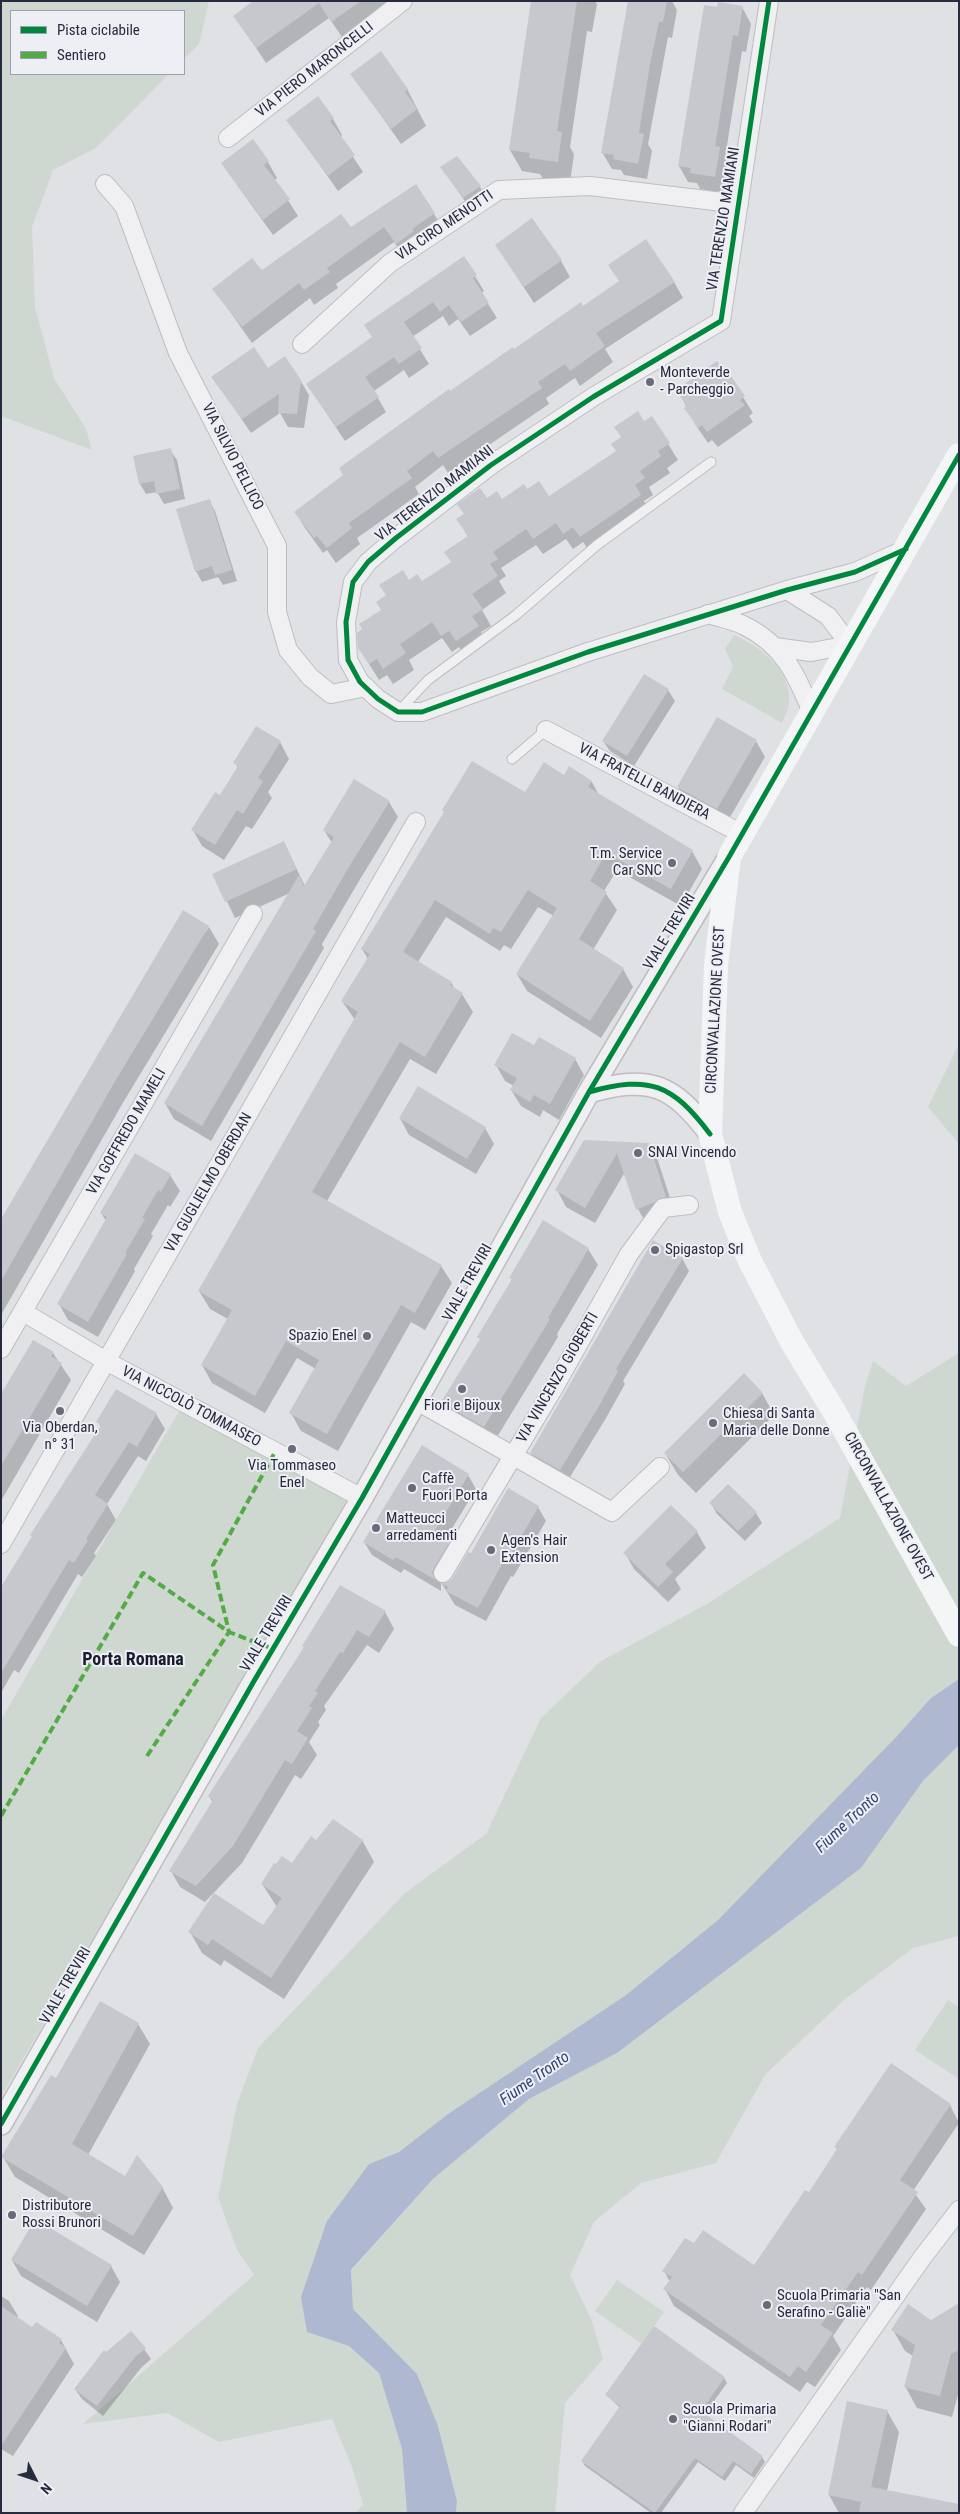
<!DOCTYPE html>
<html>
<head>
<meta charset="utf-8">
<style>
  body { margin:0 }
  #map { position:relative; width:960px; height:2514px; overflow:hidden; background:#e0e1e5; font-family:"Roboto Condensed",sans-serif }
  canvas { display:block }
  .frame { position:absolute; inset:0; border:2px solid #272b3e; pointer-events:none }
  .legend { position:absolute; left:10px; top:10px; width:175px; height:65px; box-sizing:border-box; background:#edeff5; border:1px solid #9ea1ac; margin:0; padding:6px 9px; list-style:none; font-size:15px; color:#272b3e }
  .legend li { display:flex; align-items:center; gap:10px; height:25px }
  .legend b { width:25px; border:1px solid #9ea1ac }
  .north { position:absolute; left:10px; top:2454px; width:50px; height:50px; -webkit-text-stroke:4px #edeff5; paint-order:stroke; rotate:131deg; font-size:14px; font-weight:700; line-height:20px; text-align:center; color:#272b3e }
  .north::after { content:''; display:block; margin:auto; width:18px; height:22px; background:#272b3e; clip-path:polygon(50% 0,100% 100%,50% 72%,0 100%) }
</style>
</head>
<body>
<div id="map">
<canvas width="960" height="2514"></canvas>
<div class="frame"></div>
<ul class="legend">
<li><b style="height:6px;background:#00873e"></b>Pista ciclabile</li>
<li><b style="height:6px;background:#53ab46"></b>Sentiero</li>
</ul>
<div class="north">N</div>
</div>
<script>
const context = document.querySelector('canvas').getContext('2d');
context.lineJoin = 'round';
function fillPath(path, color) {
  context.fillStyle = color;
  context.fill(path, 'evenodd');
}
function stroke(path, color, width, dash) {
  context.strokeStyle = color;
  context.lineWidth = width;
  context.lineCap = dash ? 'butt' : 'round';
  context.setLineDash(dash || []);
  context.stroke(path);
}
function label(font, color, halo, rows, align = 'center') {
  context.font = font + ' "Roboto Condensed",sans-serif';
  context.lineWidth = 4;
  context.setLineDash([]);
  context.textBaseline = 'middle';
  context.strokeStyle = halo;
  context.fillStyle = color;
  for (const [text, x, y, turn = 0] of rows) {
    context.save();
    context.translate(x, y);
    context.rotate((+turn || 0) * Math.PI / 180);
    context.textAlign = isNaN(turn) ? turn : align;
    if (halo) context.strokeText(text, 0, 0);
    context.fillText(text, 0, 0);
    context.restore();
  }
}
fillPath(new Path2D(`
  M1,1H209L199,44L184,59V11H11V74H169L96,148L53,170L32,227L35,307L54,378L86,429L92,450L1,416Z
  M734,635C762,648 792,669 789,704C788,710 784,717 782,723L722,689L733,666L725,649Z
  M959,1044V1144L928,1107Z
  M959,1353V1679L931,1699L897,1736L718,1920L626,1995L448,2114L399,2152L369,2164L307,2332L349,2346L379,2373L402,2449L407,2513H356L363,2504L352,2467L332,2419L219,2442L167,2413L83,2424L254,2275L237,2250L218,2197L237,2104L258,2048L405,1893L486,1834L541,1718L601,1661L707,1604L840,1518L865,1386L873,1361L906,1386Z
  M179,1411L347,1499L1,2097V1720Z
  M959,1745V1936L913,1948L845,1999L765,2075L716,2163L641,2183L594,2222L570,2275L592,2321L603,2359L565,2403L555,2513H456L457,2501L438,2426L417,2374L353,2309L351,2271L433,2179L529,2099L617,2053L861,1868L923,1781Z
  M948,2000L959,2007V2079L915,2050Z
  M617,2280L664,2312L642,2344L595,2311Z`), '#ced8d0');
fillPath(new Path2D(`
  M959,1679V1745L923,1781L861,1868L617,2053L529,2099L433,2179L351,2270L353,2309L417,2374L438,2426L457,2501L456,2513H407L402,2449L379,2373L349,2346L307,2332L301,2297L327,2221L369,2164L399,2152L448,2114L626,1995L718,1920L897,1736L931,1698Z`), '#aeb8d0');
fillPath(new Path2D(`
  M255,1H393L342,37L329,18L266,63L235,16Z
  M532,1H595L597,4L592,32L587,31L570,147L574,154L570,183L543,179L540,174L522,171L510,150Z
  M629,1H672L677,10L672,38L668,37L648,144L652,151L647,179L624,175L621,170L612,169L602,152Z
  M742,7L751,24L746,52L742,51L725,158L728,164L724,193L700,189L697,183L688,182L679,166L718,8Z
  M352,74L407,89L426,126L401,144Z
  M333,119L342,135L340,137L363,172L338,191L288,120Z
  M252,141L268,162L277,178L275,180L298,216L273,235L222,164Z
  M442,168L480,187L489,203L473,213Z
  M416,185L444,230L406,259L394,242L336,284L338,288L314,305L310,298L252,343L214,289L262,272L351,229Z
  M496,245L561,261L570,277L534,303Z
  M464,258L484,291L481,293L497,318L470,336L458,319L449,326L443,316L412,337L429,364L409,378L404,370L374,391L386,412L345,441L307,384L373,338Z
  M674,282L683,298L605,349L613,362L580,386L575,378L546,398L549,404L448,473L443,465L415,487L419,494L357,538L360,544L336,563L327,550L323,553L305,528L296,513L450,393L583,307Z
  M268,369L300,380L309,395L304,428L288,427L280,413L251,433L213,377Z
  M731,378L753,413L749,416L753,422L718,447L712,440L708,443L695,424L678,390Z
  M652,418L678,460L667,468L670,473L649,487L653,495L644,501L650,512L590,552L583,542L573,549L566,539L543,554L536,545L501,568L506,576L499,581L506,593L482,610L491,626L481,632L487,642L466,657L459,647L452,652L442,638L409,660L414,670L393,684L387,675L379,680L359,648L382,610L409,581L421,583L452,563L468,537L458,519L486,500L502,501L527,491L549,498L617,452Z
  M170,450L177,460L185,499L164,504L157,492L146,494L140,484Z
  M209,501L215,511L237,581L223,585L218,577L202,582L196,571Z
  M644,675L668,690L675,701L634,766L610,751L603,741Z
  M756,741L765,757L726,824L687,803L678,787Z
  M280,742L289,759L268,792L272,798L252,829L246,826L224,860L202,846L193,830L220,797L238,768L235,763Z
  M570,768L592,782L599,795L692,851L702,869L681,906L617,870L604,891L617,910L593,950L623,969L633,987L601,1038L527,991L517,974L554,916L538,907L511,949L504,945L500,951L446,917L418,962L451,982L455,990L462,994L473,1012L436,1074L410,1059L327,1201L441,1266L452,1283L425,1330L411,1322L338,1451L301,1431L291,1413L316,1369L297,1358L265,1413L212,1383L202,1365L228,1319L210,1309L199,1291L355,1020L342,1001L368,959L362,949L525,794L564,776Z
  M389,802L398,817L359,881L322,944L324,948L211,1141L174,1119L165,1103L290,893L235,918L214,875L284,843L305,886L332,843L324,830Z
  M209,927L219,944L124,1101L1,1315V1220Z
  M535,1046L575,1059L584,1075L559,1120L543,1110L540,1117L521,1106L511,1090L514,1086L505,1081L496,1065Z
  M400,1118L485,1128L494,1144L476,1174L409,1135Z
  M585,1141L648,1144L658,1161L675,1213L647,1225L638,1209L625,1172L595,1223L566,1207L557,1190Z
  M170,1175L180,1191L170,1207L168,1205L151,1234L153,1236L134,1269L135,1271L98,1337L68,1320L59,1304L106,1221L101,1213Z
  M588,1249L598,1265L557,1334L558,1337L494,1442L452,1419L442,1402L481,1340L479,1337L513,1281L511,1278Z
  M682,1258L689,1271L623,1381L625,1384L606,1418L567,1482L538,1465L531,1453Z
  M53,1353L71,1380L1,1501V1396Z
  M117,1391L156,1414L165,1429L146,1461L138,1456L107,1504L116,1520L94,1553L96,1556L82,1577L78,1574L19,1673L14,1670L1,1693V1594L101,1427L98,1422Z
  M762,1393L774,1415L696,1493L678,1475L665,1453Z
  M423,1447L468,1475L476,1489L445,1540L457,1555L441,1582V1591L404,1569L401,1573L372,1555L364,1542Z
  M711,1503L756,1513L762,1523L745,1541L717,1514Z
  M538,1507L546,1521L513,1577L511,1576L486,1621L455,1605L442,1584H448L453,1580L471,1555Z
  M697,1532L706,1548L675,1579L681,1589L668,1602L634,1569L625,1553Z
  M385,1612L394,1629L379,1653L367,1645L324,1706L326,1710L318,1722L320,1725L309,1742L317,1755L301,1779L295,1775L242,1863L205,1902L180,1887L171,1871L213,1803L209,1796L305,1648L303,1646Z
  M362,1840L374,1862L284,1999L224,1960L221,1966L202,1953L190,1932L263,1927L277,1907L262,1884L277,1866L293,1864L317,1841Z
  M138,2024L150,2044L88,2155L125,2178L162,2187L173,2208L144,2255L15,2177L3,2157L56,2079Z
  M891,2065L950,2105L959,2123L913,2191L926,2209L871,2290L867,2287L833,2336L841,2350L815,2387L807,2382L800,2392L674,2306L665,2289L670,2282L664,2271L694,2245L754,2266L809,2194L838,2151L836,2147Z
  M12,2260L111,2266L120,2282L97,2322L21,2276Z
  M1,2296L9,2301L18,2316L17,2318L33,2329L61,2340L74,2364L13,2456L1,2449Z
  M959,2304V2391L952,2417L917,2408L905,2386L913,2356L905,2351L893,2330L931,2321Z
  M144,2349L151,2359L141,2368L103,2416L82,2399L75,2389L106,2354Z
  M724,2378L727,2383L704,2415L762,2457L765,2462L754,2478L736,2465L725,2481L698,2462L661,2513H651L585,2466L582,2461L620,2408L607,2395Z
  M848,2403L887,2411L899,2432L887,2491L959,2513H839L829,2495Z`), '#0003');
fillPath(new Path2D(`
  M253,1H361L331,22L319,3L256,48L233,16Z
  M531,1H577L557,131L562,132L558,162L529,158L530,153L509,150Z
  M628,1H667L663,22H659L650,64L639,133L644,134L638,164L613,159L614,155L601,153Z
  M718,2L743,6L738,36L733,35L722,103L715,146L720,147L715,177L690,173L691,168L678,166L704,5L717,7Z
  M381,51L408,89L405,92L417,109L391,129L350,74Z
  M318,96L334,118L330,121L355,155L328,176L286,120Z
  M253,139L269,161L264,165L290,199L263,220L221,163Z
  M457,156L481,186L463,198L440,167Z
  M416,184L435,213L412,229L414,231L396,244L384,227L327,268L330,272L304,290L299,283L242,327L212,289L252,258L262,270L341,214L351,227Z
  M532,218L562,260L524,287L495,245Z
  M646,239L675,282L596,333L605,346L570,371L565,364L538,382L542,388L438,458L433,451L407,471L412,478L349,523L352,528L327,548L317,536L314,538L294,512L343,475L339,468L449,389L450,391L513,347L514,349L581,302L583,306L619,281L608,265Z
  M464,256L477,275L473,278L489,303L461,322L449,305L440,312L433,302L404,322L422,348L399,364L394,357L365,377L379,397L336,427L306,384L372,337L364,325Z
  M254,347L268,368L285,356L301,380L297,414L278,413L279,394L242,419L211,377Z
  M717,361L728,378L731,376L745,396L740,400L745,405L707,432L702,425L698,428L684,408L687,406L676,390Z
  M638,411L644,421L652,416L670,443L658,451L661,456L640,471L645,478L635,485L641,495L580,537L573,527L563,534L556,523L533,539L526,529L493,552L498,559L490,564L498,576L472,594L483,609L472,616L479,626L456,641L449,631L441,636L432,622L400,644L406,653L383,669L377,659L369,664L358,648L357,633L362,629L359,624L381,610L376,602L386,595L379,585L403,570L409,580L417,574L422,581L451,562L444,552L468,536L456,519L464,514L457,504L480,488L487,498L497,491L502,499L524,484L527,489L539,481L549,496L616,451L611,444L621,437L614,427Z
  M171,448L180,489L156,494L154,481L139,484L133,456Z
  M210,499L232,570L215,575L212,566L195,572L176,509Z
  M644,674L669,689L627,756L602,741Z
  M717,717L757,740L717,809L677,787Z
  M256,726L281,741L258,778L263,781L243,814L237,810L215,845L191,830L215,792L220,795L238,766L233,763Z
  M472,761L525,792L544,762L564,775L569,766L592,781L588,787L693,850L671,889L606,853L590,881L607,892L579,939L624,968L590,1021L516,974L557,908L528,890L501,932L493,928L490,934L435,900L403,952L452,982L450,985L463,993L425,1057L400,1042L312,1192L442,1265L415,1313L401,1305L327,1434L289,1413L319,1360L286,1341L255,1396L201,1365L232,1310L198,1291L358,1012L341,1001L370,954L361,949L444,812L442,810Z
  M354,779L390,801L350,865L313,929L316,931L202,1126L164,1103L299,875L304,886L334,837L323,830Z
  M284,841L297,869L225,902L212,874Z
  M183,910L209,926L114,1083L1,1281V1219Z
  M512,1033L534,1045L539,1037L576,1058L550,1104L534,1095L530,1102L510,1090L517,1078L494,1065Z
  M418,1086L486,1127L467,1159L399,1118Z
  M584,1140L649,1143L666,1197L636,1210L617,1153L585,1208L555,1190Z
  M135,1153L171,1174L161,1192L158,1190L142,1218L145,1219L125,1253L127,1254L88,1322L57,1304L107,1217L100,1213Z
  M543,1220L589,1248L548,1318L550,1319L484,1427L441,1402L480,1339L477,1337L512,1279L509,1278Z
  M653,1240L683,1258L616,1369L618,1371L599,1406L560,1470L530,1453Z
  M33,1340L54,1352L51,1356L62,1363L1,1466V1394Z
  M744,1373L763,1393L683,1472L664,1453Z
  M116,1389L157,1413L137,1447L129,1442L95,1495L108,1504L86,1539L88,1540L74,1563L69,1560L1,1673V1587L32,1536L30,1535L101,1425L96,1422Z
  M422,1445L469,1474L434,1532L450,1541L434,1568L432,1573L436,1580L396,1557L393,1560L363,1542Z
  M728,1484L757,1512L738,1531L709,1503Z
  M508,1488L539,1506L505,1564L503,1562L478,1608L446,1591L448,1587L440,1583L448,1582L452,1579L468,1552L471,1553Z
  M671,1505L698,1531L665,1564L673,1572L658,1587L623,1553Z
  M340,1585L386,1611L369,1637L357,1630L343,1653L340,1652L315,1691L318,1693L309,1706L312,1708L297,1731L308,1738L292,1764L285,1760L233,1846L196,1886L169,1871L213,1800L208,1796L304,1647L302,1646Z
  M333,1819L363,1840L271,1978L212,1939L208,1945L188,1932L214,1893L263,1925L282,1898L261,1884L274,1863L276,1864L282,1856L292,1863L311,1836L316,1840Z
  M100,2001L139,2023L72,2144L125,2176L137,2155L163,2187L133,2236L1,2157L51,2075L56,2078Z
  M891,2063L951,2104L900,2180L918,2192L862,2275L858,2272L821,2325L833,2333L806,2372L798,2366L790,2377L663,2289L672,2277L662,2271L685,2238L694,2243L703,2230L754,2265L805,2190L809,2192L837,2149L834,2147Z
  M35,2219L112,2265L87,2306L11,2260Z
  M959,2303V2350L951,2354L940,2396L904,2387L915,2345L891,2330L908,2304L931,2320Z
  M1,2306L32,2327L36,2322L62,2339L59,2343L66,2348L1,2446Z
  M654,2326L725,2377L701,2411L763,2456L751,2474L733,2461L722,2477L695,2458L655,2513L581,2461L620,2406L605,2395Z
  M131,2331L146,2348L135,2357L97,2406L74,2389L104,2350L106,2352Z
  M847,2401L888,2410L871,2487L959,2504V2513H859L861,2502L828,2495Z`), '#c7c8cd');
const service = new Path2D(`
  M398,712L428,680L516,615L597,545L711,462
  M512,759L546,730`);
const minor = new Path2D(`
  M769,1L721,321L593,397L491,465L396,538L368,562L353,582L346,622L348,660L360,682L378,699L398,712H422L588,652L787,590L855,572L906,549
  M228,138L403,1
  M105,184L124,206L178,353L277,546V612L288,650L310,677L331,694L366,687
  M302,344L390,263L499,190L590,186L739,204
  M708,614C720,618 734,620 745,626C783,645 796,674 811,710
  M775,647L811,652L850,645L828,616L787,590
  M546,730L742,834
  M23,1312L106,1361L362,1498
  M1,1349L253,914
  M417,1401L612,1512L660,1467
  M1,1544L416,822
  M443,1573L552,1391L629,1254L663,1208L689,1205
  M743,2513L922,2258L959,2210`);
const tertiary = new Path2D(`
  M589,1092C650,1075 672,1084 710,1134
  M1,2124L254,1681L362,1498L589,1092L729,857`);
stroke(service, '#bdbec2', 11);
stroke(minor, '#bdbec2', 20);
stroke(tertiary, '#bdbec2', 24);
stroke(service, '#f0f0f2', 9);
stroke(minor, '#f0f0f2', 18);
stroke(tertiary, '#f0f0f2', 21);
stroke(new Path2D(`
  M959,455L729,857L716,965L710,1134L730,1212L749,1259L792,1342L835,1413L959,1635`), '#f4f5f6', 24);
stroke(new Path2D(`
  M147,1756L229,1632L213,1565L275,1452
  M1,1816L143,1573L229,1632L273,1649`), '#53ab46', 4, [8, 4]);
stroke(new Path2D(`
  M769,1L721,321L593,397L491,465L396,538L368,562L353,582L346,622L348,660L360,682L378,699L398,712H422L588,652L787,590L855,572L906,549
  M589,1092C650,1075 672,1084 710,1134
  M1,2124L254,1681L362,1498L589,1092L729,857L959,455`), '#00873e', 5);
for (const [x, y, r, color] of [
  [650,382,5,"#686b78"],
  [672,863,5,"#686b78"],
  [638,1153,5,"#686b78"],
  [655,1250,5,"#686b78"],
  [367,1336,5,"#686b78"],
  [462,1389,5,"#686b78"],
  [60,1411,5,"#686b78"],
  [713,1423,5,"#686b78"],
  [292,1449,5,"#686b78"],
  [412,1488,5,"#686b78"],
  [376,1528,5,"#686b78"],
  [491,1550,5,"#686b78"],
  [12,2215,5,"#686b78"],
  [767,2305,5,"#686b78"],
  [673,2419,5,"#686b78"]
]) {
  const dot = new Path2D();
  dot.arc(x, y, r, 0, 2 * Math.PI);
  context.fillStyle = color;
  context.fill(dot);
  stroke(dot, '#edeff5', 2);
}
label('15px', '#272b3e', '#edeff5', [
  ["VIA PIERO MARONCELLI",315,70,-38],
  ["VIA TERENZIO MAMIANI",724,219,-81],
  ["VIA CIRO MENOTTI",445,226,-34],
  ["VIA SILVIO PELLICO",232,457,63],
  ["VIA TERENZIO MAMIANI",435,494,-38],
  ["VIA FRATELLI BANDIERA",644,782,28],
  ["VIALE TREVIRI",670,932,-59],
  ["CIRCONVALLAZIONE OVEST",716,1010,-87],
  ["VIA GOFFREDO MAMELI",127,1132,-60],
  ["VIA GUGLIELMO OBERDAN",209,1183,-60],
  ["VIALE TREVIRI",468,1283,-61],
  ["VIA VINCENZO GIOBERTI",558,1378,-60],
  ["VIA NICCOLÒ TOMMASEO",191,1407,28],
  ["CIRCONVALLAZIONE OVEST",888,1507,61],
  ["VIALE TREVIRI",267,1634,-59],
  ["VIALE TREVIRI",66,1986,-60]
]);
label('15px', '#272b3e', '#edeff5', [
  ["Monteverde",660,373],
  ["- Parcheggio",660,390],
  ["T.m. Service",662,854,"right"],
  ["Car SNC",662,871,"right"],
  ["SNAI Vincendo",648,1153],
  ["Spigastop Srl",665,1250],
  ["Spazio Enel",357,1336,"right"],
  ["Fiori e Bijoux",462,1406,"center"],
  ["Chiesa di Santa",723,1414],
  ["Maria delle Donne",723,1431],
  ["Via Oberdan,",60,1428,"center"],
  ["n° 31",60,1445,"center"],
  ["Via Tommaseo",292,1466,"center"],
  ["Enel",292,1483,"center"],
  ["Caffè",422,1479],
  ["Fuori Porta",422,1496],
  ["Matteucci",386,1519],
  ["arredamenti",386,1536],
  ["Agen's Hair",501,1541],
  ["Extension",501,1558],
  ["Distributore",22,2206],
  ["Rossi Brunori",22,2223],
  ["Scuola Primaria \"San",777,2296],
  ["Serafino - Galiè\"",777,2313],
  ["Scuola Primaria",683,2410],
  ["\"Gianni Rodari\"",683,2427]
], 'left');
label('italic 16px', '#324171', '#edeff5', [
  ["Fiume Tronto",848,1823,-43],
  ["Fiume Tronto",535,2079,-35]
]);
label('bold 18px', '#1a1c2f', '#edeff5', [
  ["Porta Romana",133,1660]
]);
</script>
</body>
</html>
